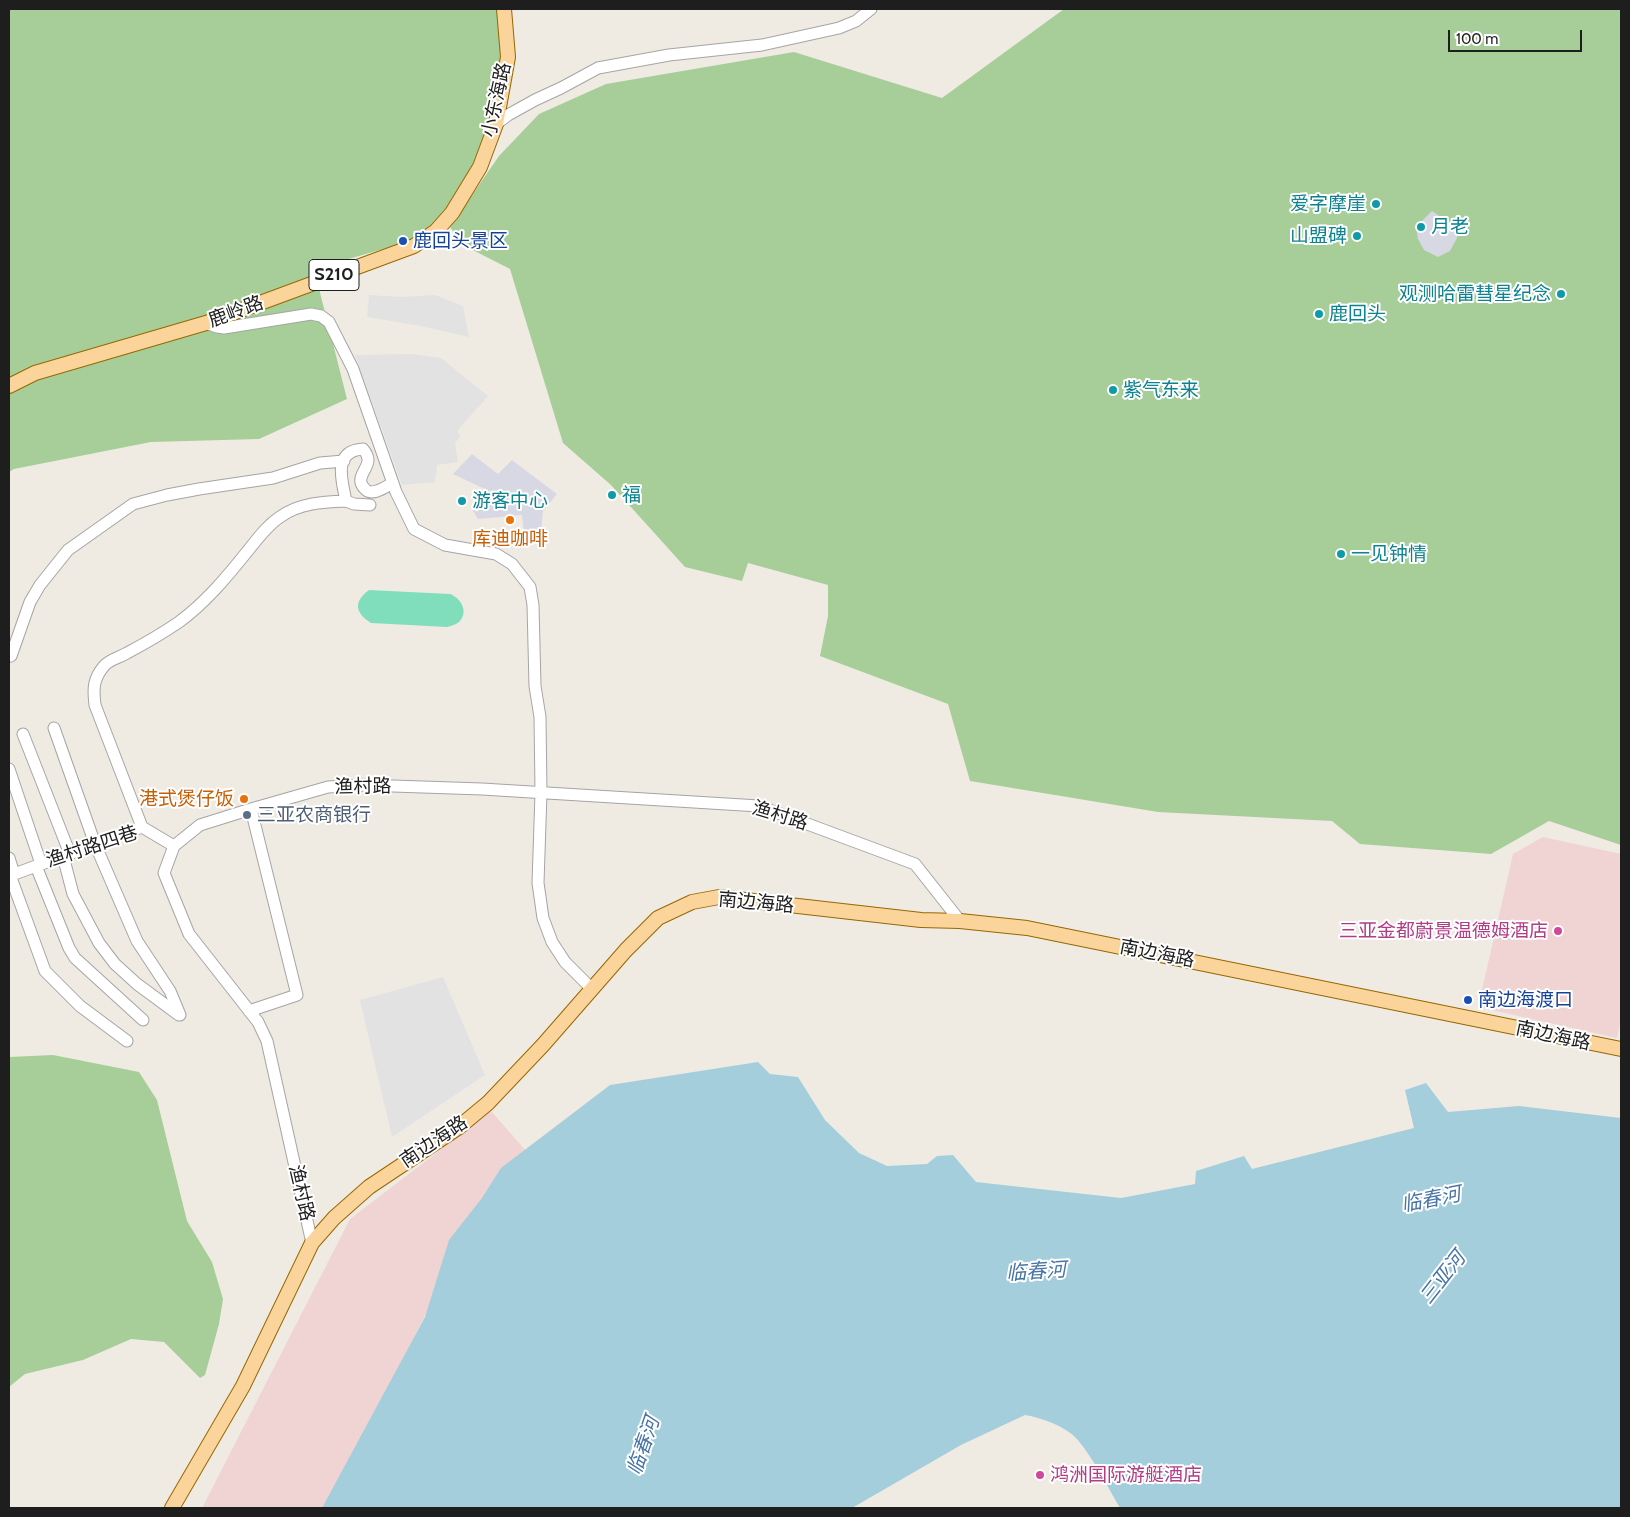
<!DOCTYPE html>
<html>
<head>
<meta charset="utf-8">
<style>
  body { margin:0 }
  #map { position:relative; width:1630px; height:1517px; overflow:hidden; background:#efebe3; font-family:Cabin,sans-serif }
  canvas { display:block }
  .frame { position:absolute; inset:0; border:10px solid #1e1e1e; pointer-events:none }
  .scale { position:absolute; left:1448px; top:30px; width:134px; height:22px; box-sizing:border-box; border:2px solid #1e1e1e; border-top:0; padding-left:6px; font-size:15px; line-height:18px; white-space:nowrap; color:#1e1e1e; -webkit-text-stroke:4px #fff; paint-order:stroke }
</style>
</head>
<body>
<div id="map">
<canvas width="1630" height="1517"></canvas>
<div class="frame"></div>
<div class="scale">100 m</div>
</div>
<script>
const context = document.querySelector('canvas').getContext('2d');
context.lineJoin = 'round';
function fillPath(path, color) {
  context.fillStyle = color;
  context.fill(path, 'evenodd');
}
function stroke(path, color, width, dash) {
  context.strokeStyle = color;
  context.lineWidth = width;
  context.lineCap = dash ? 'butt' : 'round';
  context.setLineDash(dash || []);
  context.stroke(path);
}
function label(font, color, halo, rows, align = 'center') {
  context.font = font + ' Cabin,"Noto Sans SC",sans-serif';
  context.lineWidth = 4;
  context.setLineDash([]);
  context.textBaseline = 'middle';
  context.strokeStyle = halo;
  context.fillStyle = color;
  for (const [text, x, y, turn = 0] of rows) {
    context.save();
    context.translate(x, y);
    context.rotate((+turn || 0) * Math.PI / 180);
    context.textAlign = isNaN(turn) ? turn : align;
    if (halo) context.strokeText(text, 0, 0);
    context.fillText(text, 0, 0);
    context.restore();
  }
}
fillPath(new Path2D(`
  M1543,837L1621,854V1019L1617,1038L1478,1007L1513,854Z
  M491,1111L528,1153L470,1224L330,1508H202L350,1219Z`), '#f0d4d3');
fillPath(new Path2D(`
  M9,9H500L505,105L460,196L428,236L314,269L347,399L259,439L151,442L14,469L9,472Z
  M1064,9H1621V845L1549,821L1491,854L1360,844L1332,821L1158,812L970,781L948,704L820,656L828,616V585L748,563L742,581L685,567L611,485L563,443L510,269L463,245L450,227L499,156L539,114L606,84L794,52L942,98Z
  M53,1055L139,1072L157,1100L187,1221L212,1262L223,1299L219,1324L205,1375L200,1378L164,1342L131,1339L83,1360L25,1374L9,1387V1057Z`), '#a7ce98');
fillPath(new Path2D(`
  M369,590L450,594C461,598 469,612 459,622C455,625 451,626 447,627L371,623C355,613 353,602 369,590Z`), '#81debc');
fillPath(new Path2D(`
  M369,295L400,297L435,295L463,306L469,337L421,326L367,317Z
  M411,354L441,358L488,396L457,431L461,436L455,443L458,462L437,465L435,482L402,485L355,355Z
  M443,977L485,1075L392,1137L360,1000Z`), '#e2e2e2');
fillPath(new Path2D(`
  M1432,211L1457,228V238L1450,251L1438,257L1424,250L1418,239L1416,227Z
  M472,454L498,474L512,460L557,494L543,511L541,532H524L522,515L478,519L473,511L487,490L453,474Z`), '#d8d8e4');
fillPath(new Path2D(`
  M758,1062L770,1074L798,1077L825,1120L859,1153L887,1166L927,1164L937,1156L953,1155L976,1182L1121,1198L1195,1184L1196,1171L1244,1156L1252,1169L1414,1128L1405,1090L1426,1083L1448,1112L1519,1106L1621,1118V1508H1120C1107,1486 1094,1459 1077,1439C1065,1426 1042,1418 1025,1415L961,1445L852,1508H322L425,1317L449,1240L482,1198L501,1168L610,1085Z`), '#a4cedc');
const minor = new Path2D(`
  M496,124L508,115L535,100L561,88L598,68L669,55L762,45L839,28L856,21L871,9
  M206,323L217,327L224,328L311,314L321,316L329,322L353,369L396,492L414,529L445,545L496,554L512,564L530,587L533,605L535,686L540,717L541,793L538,883L543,918L552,942L565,962L592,989
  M370,505L354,504L346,501C342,481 332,451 363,449C374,462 364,467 361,478C360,482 362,486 365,489C372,497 385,487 393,483
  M11,656L30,602L40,585L68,550L133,504L167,495L199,489L273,478L320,463L344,461
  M54,728L95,844L137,941L170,991L180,1015
  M23,734L70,854
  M9,769L41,864
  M142,827L95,705C93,689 93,679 104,666C110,659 119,658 127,653C144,644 163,633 179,622C205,603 226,578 246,553C256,541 266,526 280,517C299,503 323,502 346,501
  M63,856L73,894L99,943L115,964L137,984L179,1015
  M9,858L14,874
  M36,866L69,948L75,958L143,1020
  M10,875L45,971L80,1006L127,1041
  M9,876L142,827L174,846
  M249,1011L297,995L251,809
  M312,1243L267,1041L258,1022L189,934L164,873L174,846L200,825L251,809L328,787L363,785L482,789L759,806L915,864L960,921`);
const major = new Path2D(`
  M9,386L35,373L206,323L414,246L436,231L452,213L480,167L496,124L508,57L504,9
  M172,1508L243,1386L312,1243L334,1218L369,1187L459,1127L488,1103L543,1045L626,950L658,918L692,902L719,897L921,920L960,921L1027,928L1621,1049`);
stroke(minor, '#a5a5a5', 13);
stroke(major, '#966801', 16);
stroke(minor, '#fff', 11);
stroke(major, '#fbd49c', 14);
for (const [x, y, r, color] of [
  [1376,204,5,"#0f9aa8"],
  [1421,227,5,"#0f9aa8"],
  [1357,236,5,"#0f9aa8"],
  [403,241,5,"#1a4fb4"],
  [1561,294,5,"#0f9aa8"],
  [1319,314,5,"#0f9aa8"],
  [1113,390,5,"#0f9aa8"],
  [612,495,5,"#0f9aa8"],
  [462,501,5,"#0f9aa8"],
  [510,520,5,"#e8710a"],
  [1341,554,5,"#0f9aa8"],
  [244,799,5,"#e8710a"],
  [247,815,5,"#5c6f8a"],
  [1558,931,5,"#d1479c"],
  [1468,1000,5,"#1a4fb4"],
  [1040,1475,5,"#d1479c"]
]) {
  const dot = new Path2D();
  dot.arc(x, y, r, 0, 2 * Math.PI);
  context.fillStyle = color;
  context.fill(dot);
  stroke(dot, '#fff', 2);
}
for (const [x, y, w] of [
  [334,275,50]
]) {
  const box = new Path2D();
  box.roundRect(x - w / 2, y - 15.5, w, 31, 4);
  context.fillStyle = '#fff';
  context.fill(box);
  stroke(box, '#1e1e1e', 1);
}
label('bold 18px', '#1e1e1e', null, [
  ["S210",334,275]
]);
label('19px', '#1e1e1e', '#fff', [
  ["小东海路",497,100,-78],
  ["鹿岭路",236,312,-20],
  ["渔村路",363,787,-1],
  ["渔村路",780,816,17],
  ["渔村路四巷",92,847,-18],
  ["南边海路",756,903,5],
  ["南边海路",1157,954,11],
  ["南边海路",1553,1036,12],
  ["南边海路",434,1142,-34],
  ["渔村路",301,1193,77]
]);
label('19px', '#0d838f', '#fff', [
  ["爱字摩崖",1366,204,"right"],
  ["月老",1431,227],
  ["山盟碑",1347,236,"right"],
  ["观测哈雷彗星纪念",1551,294,"right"],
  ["鹿回头",1329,314],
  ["紫气东来",1123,390],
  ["福",622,495],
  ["游客中心",472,501],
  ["一见钟情",1351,554]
], 'left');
label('19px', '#164399', '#fff', [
  ["鹿回头景区",413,241],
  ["南边海渡口",1478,1000]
], 'left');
label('19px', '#c56008', '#fff', [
  ["库迪咖啡",510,539],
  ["港式煲仔饭",234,799,"right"]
]);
label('19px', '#4e5e75', '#fff', [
  ["三亚农商银行",257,815]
], 'left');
label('19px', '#b23c85', '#fff', [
  ["三亚金都蔚景温德姆酒店",1548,931],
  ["鸿洲国际游艇酒店",1050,1475,"left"]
], 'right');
label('italic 20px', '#4875a5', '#fff', [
  ["临春河",1431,1200,-11],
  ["临春河",1036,1272,-4],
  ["三亚河",1443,1278,-52],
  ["临春河",644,1446,-71]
]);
</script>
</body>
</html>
